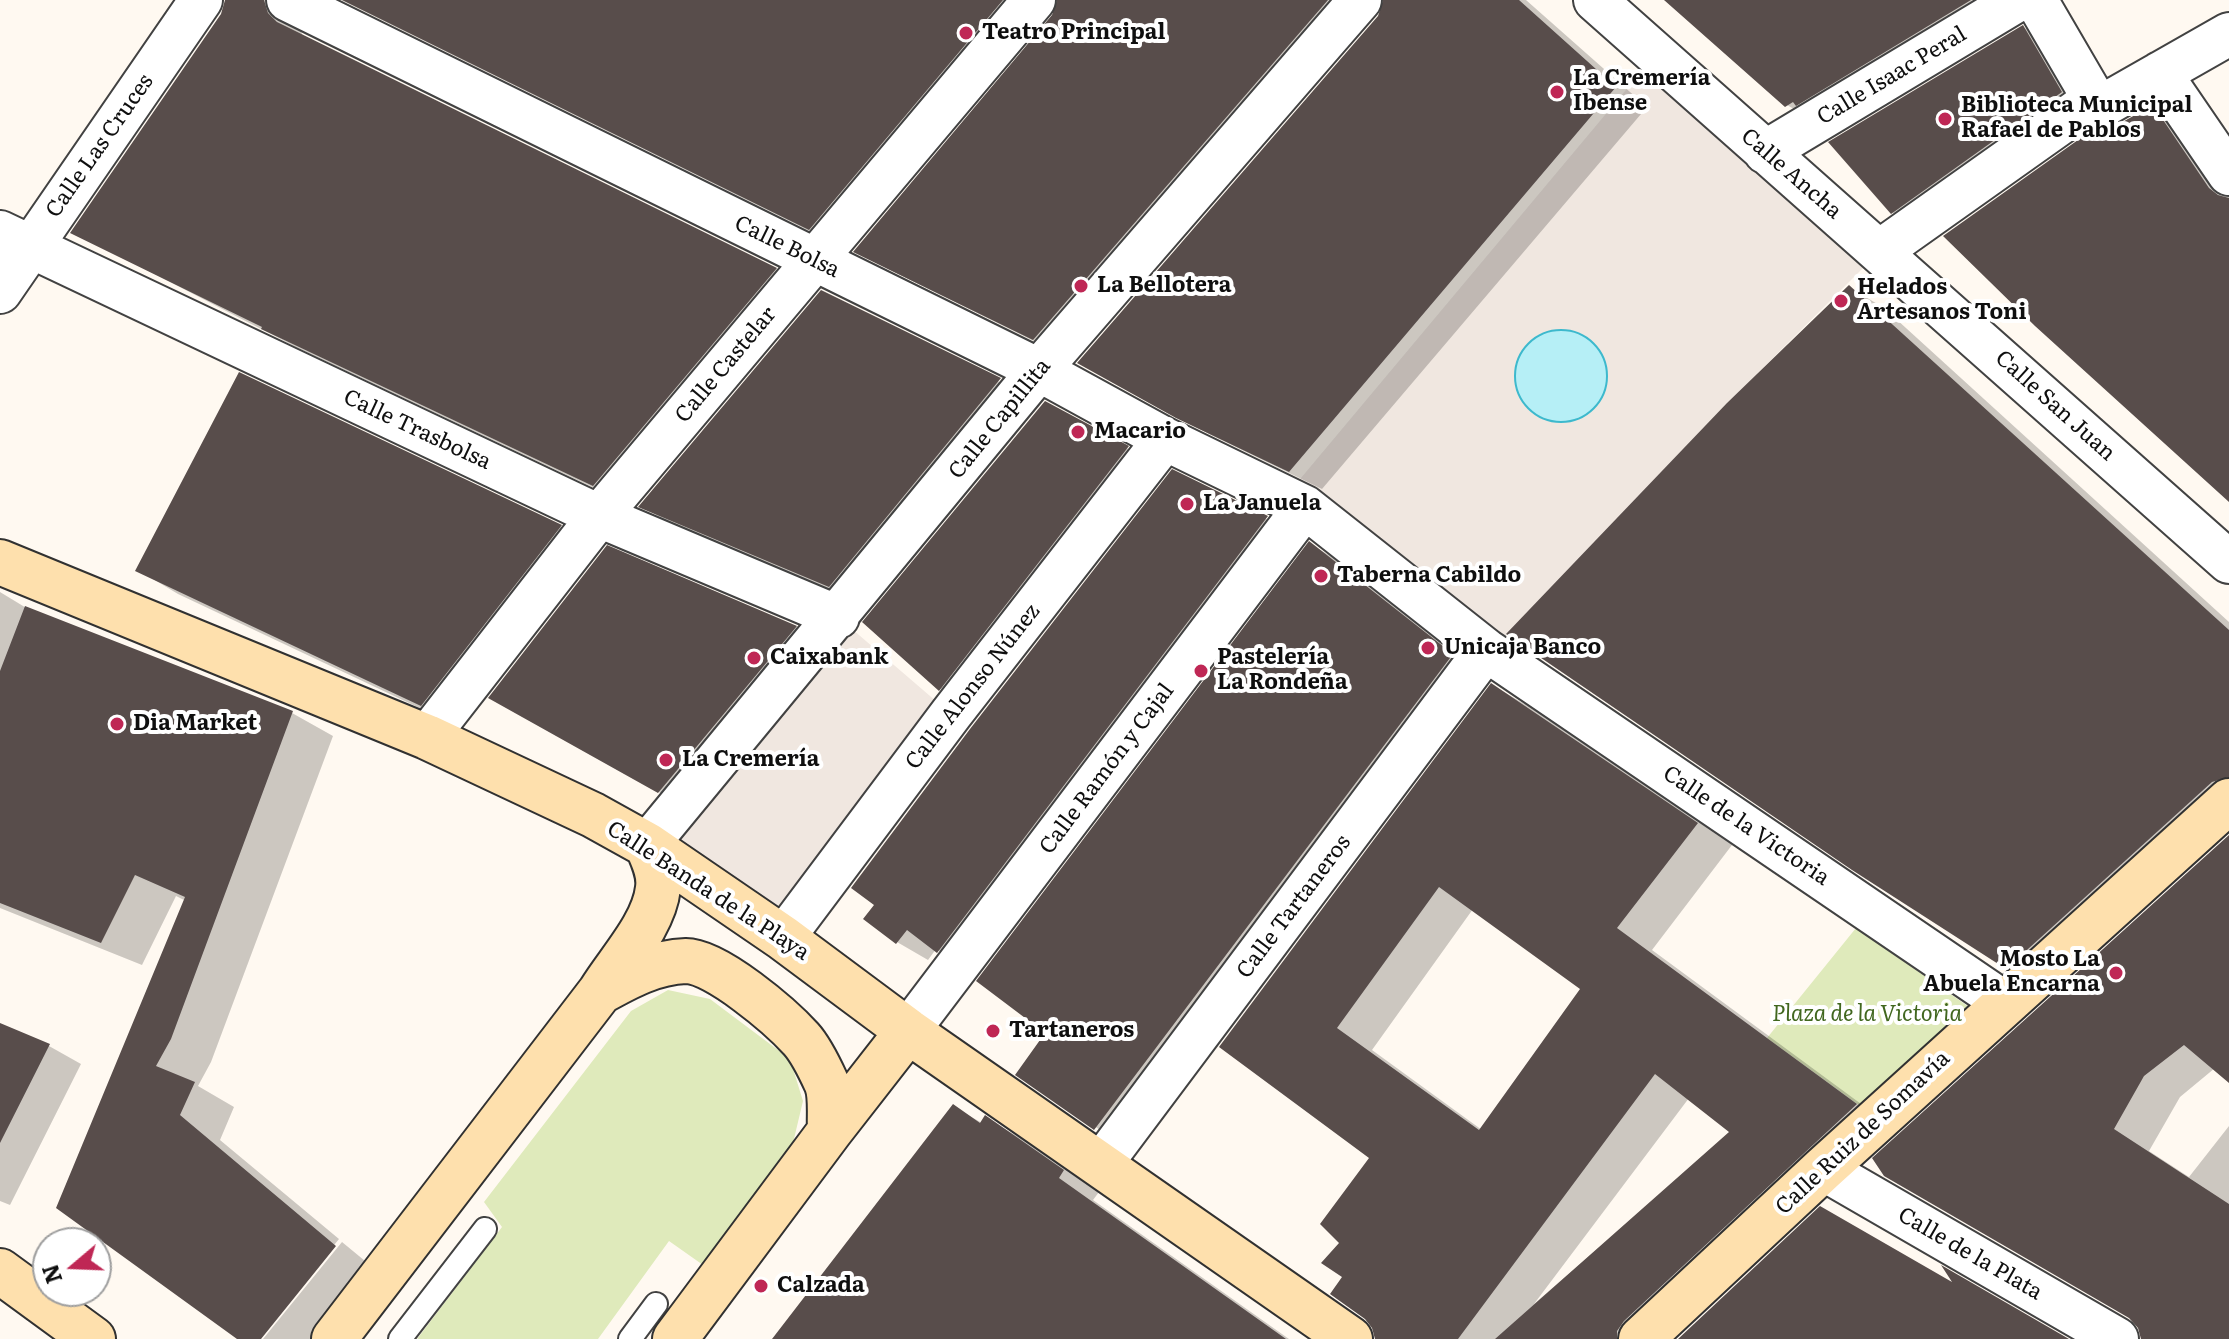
<!DOCTYPE html>
<html>
<head>
<meta charset="utf-8">
<style>
  body { margin:0 }
  #map { position:relative; width:2229px; height:1339px; overflow:hidden; background:#fff9f1; font-family:Literata,serif }
  canvas { display:block }
  .north { position:absolute; left:32px; top:1227px; width:80px; height:80px; box-sizing:border-box; background:#fff; border:2px solid #9f9f9f; border-radius:50%; rotate:251deg; font-size:22px; font-weight:700; line-height:32px; text-align:center; color:#0f0f0f }
  .north::after { content:''; display:block; margin:auto; width:28px; height:36px; background:#bf2755; clip-path:polygon(50% 0,100% 100%,50% 72%,0 100%) }
</style>
</head>
<body>
<div id="map">
<canvas width="2229" height="1339"></canvas>
<div class="north">N</div>
</div>
<script>
const context = document.querySelector('canvas').getContext('2d');
context.lineJoin = 'round';
function fillPath(path, color) {
  context.fillStyle = color;
  context.fill(path, 'evenodd');
}
function stroke(path, color, width, dash) {
  context.strokeStyle = color;
  context.lineWidth = width;
  context.lineCap = dash ? 'butt' : 'round';
  context.setLineDash(dash || []);
  context.stroke(path);
}
function label(font, color, halo, rows, align = 'center') {
  context.font = font + ' Literata,serif';
  context.lineWidth = 8;
  context.setLineDash([]);
  context.textBaseline = 'middle';
  context.strokeStyle = halo;
  context.fillStyle = color;
  for (const [text, x, y, turn = 0] of rows) {
    context.save();
    context.translate(x, y);
    context.rotate((+turn || 0) * Math.PI / 180);
    context.textAlign = isNaN(turn) ? turn : align;
    if (halo) context.strokeText(text, 0, 0);
    context.fillText(text, 0, 0);
    context.restore();
  }
}
fillPath(new Path2D(`
  M1856,928L1969,1007L1860,1106L1767,1038Z
  M668,990L710,999L790,1059L803,1101L793,1143L703,1265L669,1241L598,1339H417L502,1227L484,1202L631,1011Z`), '#dfeabb');
fillPath(new Path2D(`
  M1656,54L1880,251L1714,417L1503,638L1285,497Z
  M838,617L951,714L783,938L647,845Z`), '#f0e7e0');
const water = new Path2D(`
  M1515 376a46 46 0 1 1 92 0a46 46 0 1 1-92 0Z`);
fillPath(water, '#b6eff6');
stroke(water, '#3db9cd', 2);
fillPath(new Path2D(`
  M226,0H305L296,20L303,36L776,269L807,288L626,503L296,347L73,232L223,14Z
  M341,0H1052L842,247Z
  M1059,0H1377L1066,357L888,269L856,251L1054,17Z
  M1385,0H1526L1647,107L1322,489L1211,435L1111,381L1380,17Z
  M1667,0H2027L1816,122L1787,105Z
  M2023,27L2063,51L2101,116L1933,236L1892,212Z
  M2153,107L2183,125L2229,192V499L2100,134L2111,131Z
  M1849,287L1884,308L2229,622V820L2043,988L2007,968Z
  M822,292L1029,397L859,603L670,523L641,506Z
  M240,374L561,527L601,550L462,728L178,594L138,570Z
  M1045,403L1159,466L972,707L940,689Z
  M1173,472L1298,535L969,969L936,949L928,960L897,942L877,905Z
  M1310,544L1336,559L1478,671L1121,1144L1018,1075L1048,1033Z
  M607,548L796,627L836,650L700,815L531,721Z
  M0,592L28,609L292,713L333,736L211,1062L198,1086L234,1107L220,1140L339,1239L258,1339H241L59,1207L186,901L176,896L142,965L0,908Z
  M1492,685L1528,706L1732,845L1652,950L1891,1126L1662,1339H1377L1374,1327L1345,1277L1341,1243L1371,1157L1221,1047ZM1473,909L1582,989L1482,1130L1372,1050ZM1689,1098L1732,1132L1534,1304Z
  M2229,837V1080L2215,1068L2180,1097L2149,1151L2189,1177L2229,1126V1339H2143L2140,1327L2131,1317L1885,1175Z
  M0,1025L49,1046L81,1064L10,1205L0,1201Z
  M954,1107L982,1123L986,1118L1022,1139L1099,1192L1093,1200L1289,1339H774Z
  M342,1242L376,1270L320,1339H263Z`), '#0003');
fillPath(new Path2D(`
  M225,0H264L268,13L277,22L777,268L593,486L261,329L262,327L70,233L221,14Z
  M342,0H1003L809,230Z
  M1057,0H1328L1033,340L853,252L1052,15Z
  M1383,0H1519L1616,87L1289,472L1176,418L1077,363L1378,16Z
  M1664,0H1971L1796,106L1793,102L1785,107Z
  M2023,25L2062,92L1891,214L1828,142Z
  M2153,105L2209,188L2218,195L2229,198V502L2035,326L1943,236L2092,130L2100,132L2110,129Z
  M1849,285L2229,630V777L2212,782L2006,969L1852,870L1506,634L1727,403Z
  M821,290L1001,378L829,587L638,507Z
  M239,372L562,525L421,706L135,571Z
  M1045,401L1129,446L939,691L862,622Z
  M1172,469L1268,516L937,953L907,930L896,944L863,919L874,905L851,888L970,729Z
  M1309,541L1453,654L1094,1130L1015,1075L1045,1033L976,981Z
  M607,545L797,626L658,793L488,698Z
  M25,606L293,711L171,1039L156,1066L195,1082L180,1115L336,1246L261,1339H237L56,1208L185,897L135,875L101,943L0,903V671Z
  M1491,683L1698,823L1617,928L1857,1104L1624,1321L1617,1331V1339H1495L1729,1132L1655,1074L1458,1339H1375L1372,1328L1365,1319L1330,1294L1342,1277L1321,1263L1339,1243L1320,1224L1369,1158L1219,1047ZM1439,887L1580,989L1479,1130L1337,1028Z
  M2229,835V1083L2184,1045L2144,1076L2114,1129L2229,1204V1339H2141L2138,1328L2129,1318L1884,1176L1872,1158Z
  M0,1023L50,1044L0,1143Z
  M953,1104L980,1123L985,1115L1064,1170L1059,1178L1286,1339H772Z
  M1820,1206L1952,1282L1941,1265L2069,1339H1678Z`), '#584d4b');
const lane = new Path2D(`
  M400,1339L485,1229
  M630,1339L656,1304`);
const street = new Path2D(`
  M288,0L1039,370L1165,439L1305,507L1486,650L2005,1003
  M1595,0L2229,562
  M2036,0L2099,108L2229,34
  M2160,73L2229,174
  M1765,152L2018,0
  M0,232L599,516L838,617
  M1880,251L2093,100
  M0,292L201,0
  M427,737L599,516L1034,0
  M647,845L1039,370L1360,0
  M783,938L951,714L1165,439
  M908,1031L1305,507
  M1101,1164L1486,650
  M1823,1169L2117,1339`);
const secondary = new Path2D(`
  M0,562L427,737L593,815L647,845L783,938L908,1031L1350,1339
  M600,992C627,977 654,962 686,961C716,961 781,1017 801,1039C811,1050 820,1069 826,1082C832,1095 829,1116 830,1131
  M0,1271L93,1339
  M334,1339L600,992C619,961 654,925 658,888C660,873 653,859 647,845
  M675,1339L830,1131L908,1031
  M1641,1339L1823,1169L2229,801`);
stroke(lane, '#424242', 26);
stroke(street, '#424242', 46);
stroke(secondary, '#313131', 48);
stroke(lane, '#fff', 22);
stroke(street, '#fff', 42);
stroke(secondary, '#fee0ad', 44);
for (const [x, y, r, color] of [
  [966,33,8,"#bf2755"],
  [1557,92,8,"#bf2755"],
  [1945,119,8,"#bf2755"],
  [1081,286,8,"#bf2755"],
  [1841,301,8,"#bf2755"],
  [1078,432,8,"#bf2755"],
  [1187,504,8,"#bf2755"],
  [1321,576,8,"#bf2755"],
  [1428,648,8,"#bf2755"],
  [754,658,8,"#bf2755"],
  [1201,671,8,"#bf2755"],
  [117,724,8,"#bf2755"],
  [666,760,8,"#bf2755"],
  [2116,973,8,"#bf2755"],
  [993,1031,8,"#bf2755"],
  [761,1286,8,"#bf2755"]
]) {
  const dot = new Path2D();
  dot.arc(x, y, r, 0, 2 * Math.PI);
  context.fillStyle = color;
  context.fill(dot);
  stroke(dot, '#fff', 3);
}
label('bold 22px', '#0f0f0f', '#fff', [
  ["Teatro Principal",982,33],
  ["La Cremería",1573,79],
  ["Ibense",1573,104],
  ["Biblioteca Municipal",1961,106],
  ["Rafael de Pablos",1961,131],
  ["La Bellotera",1097,286],
  ["Helados",1857,288],
  ["Artesanos Toni",1857,313],
  ["Macario",1094,432],
  ["La Januela",1203,504],
  ["Taberna Cabildo",1337,576],
  ["Unicaja Banco",1444,648],
  ["Caixabank",770,658],
  ["Pastelería",1217,658],
  ["La Rondeña",1217,683],
  ["Dia Market",133,724],
  ["La Cremería",682,760],
  ["Mosto La",2100,960,"right"],
  ["Abuela Encarna",2100,985,"right"],
  ["Tartaneros",1009,1031],
  ["Calzada",777,1286]
], 'left');
label('22px', '#0f0f0f', '#fff', [
  ["Calle Isaac Peral",1892,76,-31],
  ["Calle Las Cruces",100,146,-55],
  ["Calle Ancha",1791,174,41],
  ["Calle Bolsa",787,247,26],
  ["Calle Castelar",726,365,-50],
  ["Calle San Juan",2055,406,42],
  ["Calle Capillita",1000,419,-51],
  ["Calle Trasbolsa",417,430,25],
  ["Calle Alonso Núnez",973,687,-52],
  ["Calle Ramón y Cajal",1107,769,-53],
  ["Calle de la Victoria",1746,826,34],
  ["Calle Banda de la Playa",708,891,33],
  ["Calle Tartaneros",1294,907,-53],
  ["Calle Ruiz de Somavía",1863,1133,-43],
  ["Calle de la Plata",1970,1254,30]
]);
label('italic 22px', '#41671f', '#fff', [
  ["Plaza de la Victoria",1867,1015]
]);
</script>
</body>
</html>
